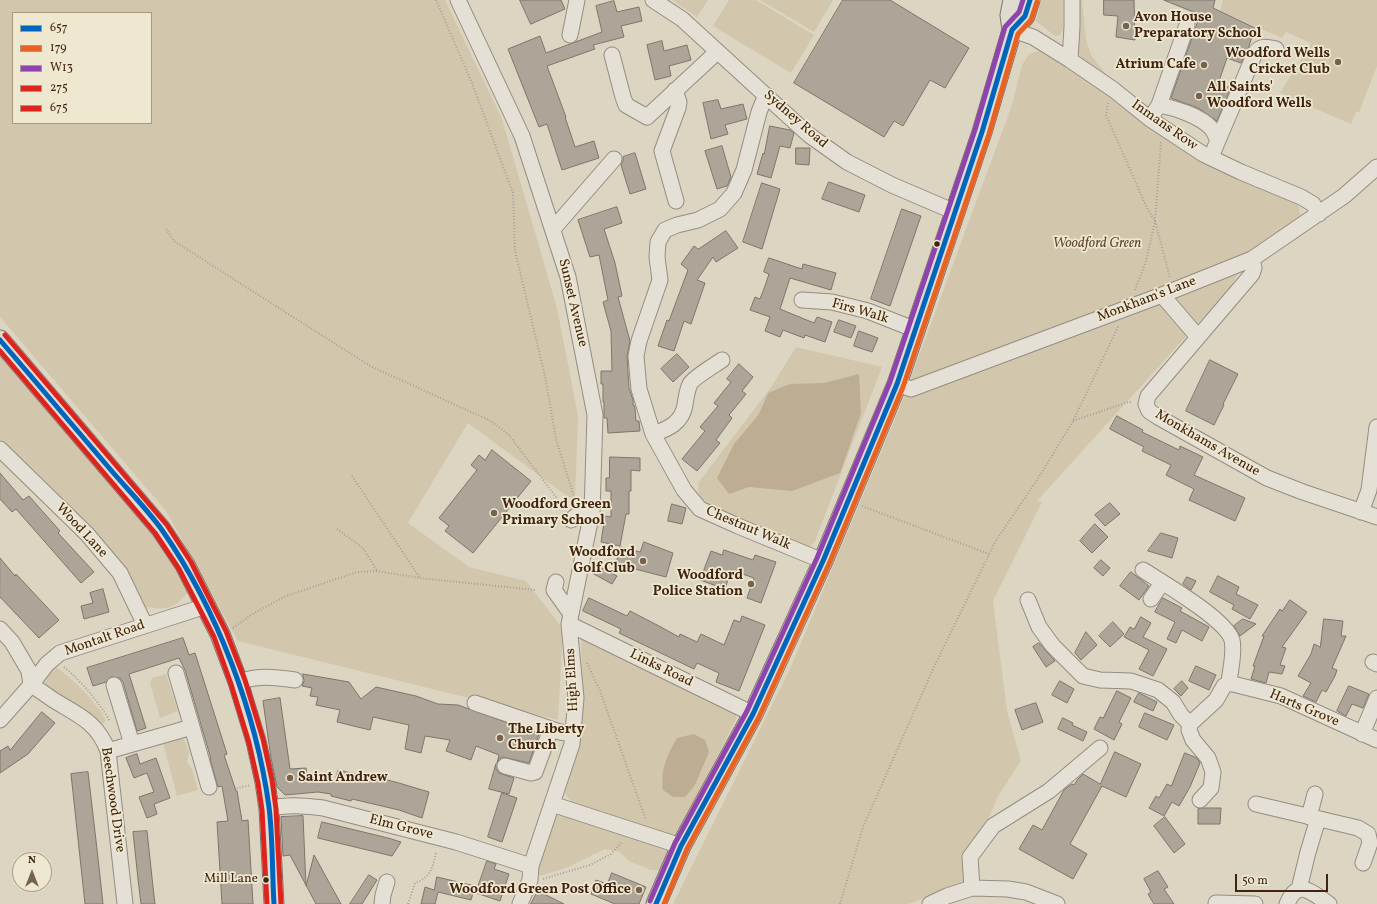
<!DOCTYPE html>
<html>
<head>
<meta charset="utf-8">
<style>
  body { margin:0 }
  #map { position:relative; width:1377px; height:904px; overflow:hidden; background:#dcd5c2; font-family:Vollkorn,serif }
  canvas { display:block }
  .legend { position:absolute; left:12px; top:12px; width:140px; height:112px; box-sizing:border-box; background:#efe8d0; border:1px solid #a99984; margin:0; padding:5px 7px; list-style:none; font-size:12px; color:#402311 }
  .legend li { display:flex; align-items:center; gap:8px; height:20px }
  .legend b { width:20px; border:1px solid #a99984 }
  .north { position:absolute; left:12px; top:852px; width:40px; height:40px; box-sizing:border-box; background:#efe8d0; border:1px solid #a99984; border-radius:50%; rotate:0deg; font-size:11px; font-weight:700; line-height:16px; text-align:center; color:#402311 }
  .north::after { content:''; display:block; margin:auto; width:14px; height:18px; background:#77614f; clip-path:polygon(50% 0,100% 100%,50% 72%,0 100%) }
  .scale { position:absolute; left:1235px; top:874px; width:93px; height:18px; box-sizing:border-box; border:2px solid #402311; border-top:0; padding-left:5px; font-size:12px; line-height:14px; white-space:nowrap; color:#402311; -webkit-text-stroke:3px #efe8d0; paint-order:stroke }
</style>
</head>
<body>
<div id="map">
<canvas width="1377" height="904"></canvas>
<ul class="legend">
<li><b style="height:5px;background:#0065bd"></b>657</li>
<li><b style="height:5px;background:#e96221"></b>179</li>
<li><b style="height:5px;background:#8e44ad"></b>W13</li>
<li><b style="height:5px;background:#dc241f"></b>275</li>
<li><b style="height:5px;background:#dc241f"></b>675</li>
</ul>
<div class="north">N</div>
<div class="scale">50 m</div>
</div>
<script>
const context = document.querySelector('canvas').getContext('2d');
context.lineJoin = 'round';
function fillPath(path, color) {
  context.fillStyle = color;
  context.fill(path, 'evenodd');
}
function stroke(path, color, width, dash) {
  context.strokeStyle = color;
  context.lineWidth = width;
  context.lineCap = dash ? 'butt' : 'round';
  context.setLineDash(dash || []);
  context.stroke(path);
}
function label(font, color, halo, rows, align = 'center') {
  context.font = font + ' Vollkorn,serif';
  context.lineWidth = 3.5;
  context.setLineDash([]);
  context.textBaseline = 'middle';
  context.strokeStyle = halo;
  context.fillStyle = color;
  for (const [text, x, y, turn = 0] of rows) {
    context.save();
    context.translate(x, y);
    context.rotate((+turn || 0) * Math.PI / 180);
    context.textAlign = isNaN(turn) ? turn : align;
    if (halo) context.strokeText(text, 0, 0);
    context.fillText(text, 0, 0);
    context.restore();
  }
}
fillPath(new Path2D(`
  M0,0H445L502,119L557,308L578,416L575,502L468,423L408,523L469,567L526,581L563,629L558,720L238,641L166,511L0,317ZM13,13H151V123H13Z
  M672,0H708L697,17Z
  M729,0H756L814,35L791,73L713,26Z
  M760,0H833L814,32Z
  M1041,0H1063V30L1060,35L1055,36L1036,21Z
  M1078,0H1082L1086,39L1091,55L1105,73V76L1096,72L1081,57L1076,48Z
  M1223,0H1377V66L1359,112H1356L1351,124L1280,93L1311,43L1286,32L1282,38L1220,11Z
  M1041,50L1231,174L1298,205L1301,217L1249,252L1230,288L1037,501L1042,502L993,601L1007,711L1021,761L998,796L979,842L969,885L941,892L908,904H673L790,669L900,407L1011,108L1022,65L1029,54Z
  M796,347L882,367L815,541L809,548L744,522L707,504L699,494L698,483L772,386Z
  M0,350L157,532L188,592C174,610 165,610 144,607L126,568L75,513L0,439Z
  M581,636L736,712V719L677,837L573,803L564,793L565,775L582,707Z
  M55,666C75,681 93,698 106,720L102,725L82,708L47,689L45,682Z
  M166,674L178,711L160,718L150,683L152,678Z
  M182,737L184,739L189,752L187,762L192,769L198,790L177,796L163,743Z
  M559,812L670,848L661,870H651L629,861L620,852L605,849L566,868L540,876L535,870L553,819Z`), '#d2c7ad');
fillPath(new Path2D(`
  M859,374L861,413L840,473L792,491L749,487L729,494L717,478L734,444L759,414L768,393L790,384L824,383Z
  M694,734L705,740L709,752L695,785L685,797H673L663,790C660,770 667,755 677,738Z`), '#bcad93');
const building = new Path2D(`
  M520,0H561L565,9L531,24Z
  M843,0H890L969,48L945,88L930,80L903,126L894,121L884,137L794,83Z
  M1104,0H1134L1135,40L1116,37L1118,16L1104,15Z
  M1164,0H1215L1213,8L1255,28L1249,46L1241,63L1227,58L1218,84L1231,88L1217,121L1198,108L1171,98L1200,15Z
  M614,1L617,12L639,7L642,21L621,26L624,37L593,45L595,49L547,66L566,117H565L575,147L594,141L599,158L562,170L547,124L539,127L508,49L540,36L546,53L602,32L596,6Z
  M662,41L664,51L687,45L691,60L669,66L671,76L655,80L647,45Z
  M718,100L721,109L743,104L747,119L725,125L728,134L711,139L703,103Z
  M770,126L790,130L794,133L790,148L780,146L771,178L757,174L763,153L764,154Z
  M722,146L731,177L727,186L717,189L705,151Z
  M796,148H810L809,165L796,164Z
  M635,153L646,189L630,194L621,165L623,161V157Z
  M829,182L865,195L859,212L822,199Z
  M762,183L780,189L762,249L743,242Z
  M617,207L622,223L604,229L615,263L622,296L618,297L630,341L627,357L629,388L633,400V405H634L635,408L636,421H639L640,431L608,433L607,418H604V402H603V384H601V371H612L611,331L603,302L608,300L599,255L590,257L578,220Z
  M902,209L921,216L890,306L871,299Z
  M726,231L738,248L716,262L713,257L697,280L705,283L691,324L684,321L674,351L658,346L667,320L669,321L688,270L681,264L694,246L698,249Z
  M769,258L802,269L803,264L836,273L831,290L790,278L780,309L814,323L817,317L832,322L825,342L805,335L804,338L783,330L780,337L765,331L770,317L750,310L755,297L760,299L765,286L769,274L764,272Z
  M839,320L856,326L851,338L834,332Z
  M859,331L878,338L872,352L854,346Z
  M677,354L689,367L673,382L661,369Z
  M1210,360L1238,374L1223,404L1224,405L1214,425L1186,411Z
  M739,364L753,377L742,391L746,394L729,415L732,418L716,440L720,443L697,471L682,459L705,431L700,427L718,406L714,403L731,382L727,379Z
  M1117,416L1143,430L1142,432L1179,450L1180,446L1203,457L1194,475L1245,498L1235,521L1189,500L1194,489L1166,475L1171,465L1142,451L1144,447L1110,429Z
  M492,450L531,481L473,553L445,531L449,526L439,518L477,470L471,465L479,455L485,460Z
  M610,457L640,458V471L631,470V491H629V514H626L620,546L601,542L605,516L611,517V491H606V478H609Z
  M0,473L23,500L29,496L60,531L58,533L94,572L81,583L16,509L12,512L0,499Z
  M1110,503L1120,514L1105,526L1095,515Z
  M672,504L686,508L682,524L668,521Z
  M1095,524L1108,537L1092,553L1080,541Z
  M1161,533L1178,538L1172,558L1148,551Z
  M644,542L673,553L666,577L616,564L620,547L640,552Z
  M724,550L753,560L755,555L776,562L761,603L747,598L754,578L731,570L725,589L700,580L711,551L722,555Z
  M0,558L15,576L16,574L59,620L39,638L0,597Z
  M1101,560L1110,568L1103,576L1094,568Z
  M596,565L617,576L612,584L592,573Z
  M1131,572L1149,586L1139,600L1120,586Z
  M1218,576L1239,587L1236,594L1258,605L1250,619L1232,609L1234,605L1210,592Z
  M1187,577L1196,581L1191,590L1183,584Z
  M103,589L109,612L84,619L81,606L93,603L90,593Z
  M589,598L627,616L630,611L659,626L679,637L680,634L697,642L701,634L724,645L734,620L740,622L742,616L765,625L739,691L716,682L719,673L697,663L694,669L619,633L621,629L583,611Z
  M1163,598L1182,608L1180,611L1209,627L1202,641L1182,630L1176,643L1167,639L1175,622L1155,612Z
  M1290,600L1307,612L1282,647L1286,648L1280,665L1285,666L1282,674L1269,672L1266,683L1251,679L1255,666H1253L1264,636H1262L1280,609L1282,611Z
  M1141,617L1151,623L1143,637L1167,649L1153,676L1139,669L1149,650L1124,637L1130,627L1134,629Z
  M1243,619L1256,624L1240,636L1234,626Z
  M1324,619L1343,621L1341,636H1346L1332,668L1337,670L1335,676L1326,692L1322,690L1316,702L1303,696L1311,683L1298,676L1311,654L1314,644L1320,647Z
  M1113,622L1124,634L1110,647L1099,636Z
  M1086,632L1097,645L1081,660L1075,653Z
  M183,638L189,655L195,653L227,754L224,755L236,791H237L242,821L248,820L253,904H222L217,822L228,821L222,786L218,787L210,759H211L185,670L179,658L129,674L146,728L137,731L123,682L120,678L111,677L106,682L93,686L87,668Z
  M1039,643L1055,661L1046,667L1033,647Z
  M1196,666L1216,675L1209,690L1189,681Z
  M303,674L349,682L361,699L376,687L416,696L438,704L458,705L539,734L529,763L503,757L499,759L497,763L499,755L476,746L471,760L446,751L450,740L425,736L421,753L405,749L409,725L373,717L370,730L337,722L340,710L316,705L318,697L310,696L312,688L302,686L304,681Z
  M1060,681L1074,689L1067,703L1052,695Z
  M1182,681L1188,688L1181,696L1174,689Z
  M1349,686L1369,694L1363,708L1352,704L1346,716L1337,711Z
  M1117,691L1131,698L1119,722L1122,724L1114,740L1094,729L1100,717L1103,718Z
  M1139,693L1157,702L1153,711L1134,702Z
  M280,698L290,769L306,768L307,775L335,781L338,770L364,776V774L399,783L429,792L422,818L399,810L352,799L351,801L331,796V794L318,792L285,795L277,787L271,758L263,701Z
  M1036,703L1043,722L1022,730L1015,710Z
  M42,712L55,723L28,754L0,773V751L8,746L10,750Z
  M1145,713L1174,725L1167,740L1139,727Z
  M1063,718L1073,723L1072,725L1087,732L1083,741L1058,729Z
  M1115,752L1141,764L1126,797L1102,786L1070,844L1087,854L1073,879L1019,849L1033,825L1042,830L1064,790L1072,784L1074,785L1078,779L1083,774L1100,784Z
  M1185,753L1197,758L1200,763L1190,787L1179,806L1172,802L1164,816L1149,808L1156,796L1159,798L1167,784L1171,786Z
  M137,754L140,764L156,758L170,798L154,804L157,814L147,818L139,797L154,792L147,773L134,778L126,758Z
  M496,764V769L499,773L514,778L509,794L489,789Z
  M88,772L97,849L103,904H85L71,774Z
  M502,793L517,798L502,842L488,837Z
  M1204,808H1221L1220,824H1198V809Z
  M303,816L306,886L314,855L341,904H316L290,855L283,856L281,817Z
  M1165,817L1185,844L1174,853L1154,826Z
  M322,822L388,838L401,842L392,856L318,838Z
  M147,831L153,887L155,904H141L138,879L133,832Z
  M487,861L496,864L494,869L509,874L500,901L476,893Z
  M1158,871L1168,887L1164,889L1174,904H1154L1148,894L1151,892L1144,879Z
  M612,873L646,887L639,904H615L591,894L596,880L607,884Z
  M369,875L377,880L362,904H350Z
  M437,877L475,886L471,900L438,892L435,904H421L425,887L434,890Z
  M538,891L564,904H531Z`);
fillPath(building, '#ada698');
stroke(building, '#7e7569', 1);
const minor = new Path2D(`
  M458,0L522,136L568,277L595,415L592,512L569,624L576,698L572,744L531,866L530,880L520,904
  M653,0L682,19L809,135L847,162L892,185L955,212
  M1012,30L1033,37L1070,60L1114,90L1150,119L1203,154L1241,172L1301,197L1313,204L1319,214
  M570,35L577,0
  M612,55L623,97L626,105L647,117L717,52
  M1070,60L1072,27V0
  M675,90L679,102L678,108L662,151L676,201
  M768,96L763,102L759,112L744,170L734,193L720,209L698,220L677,225L665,230L658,242L657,257L660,280L639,341L636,356L639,389L653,434L684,490L700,509L738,526L823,561
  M1159,105C1175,108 1201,116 1212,129C1214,132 1216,136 1218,140
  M1150,119L1159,105L1187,25
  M1211,157L1255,53C1261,45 1267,47 1276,49
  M553,229L614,159
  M1252,259L1254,268L1252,274L1148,396L1146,404L1149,411L1158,417L1267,478L1303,492L1377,517
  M1162,295L1198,337
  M802,300L832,302L868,311L916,330
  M897,384L911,389L1162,295L1252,259L1344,196L1377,167
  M653,434C668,429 682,423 685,405C686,398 687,390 690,384C693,378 715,365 722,360
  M0,449L87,534L120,573L145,625
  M1361,512L1369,490L1377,427
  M571,520L580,513L591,515
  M1143,570C1163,583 1226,619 1232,640C1235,653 1230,670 1229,683
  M556,582L554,590L571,614
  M1151,599L1162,583
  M1028,600L1039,627L1053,646L1083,676L1100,680L1131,681L1158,690L1173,702L1181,715L1190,724
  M569,624L753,714
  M0,629L12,642L29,671L31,685
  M1373,662L1377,664
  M238,682C259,675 274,677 295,680
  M31,685C38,689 45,694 52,699C77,715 97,721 108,751L125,904
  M114,685L132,744
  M475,703L560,732L573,734
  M0,720L31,685L47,664L60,653L206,606
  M192,727L209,787
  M1362,734L1377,698
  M108,751L192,727L176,673
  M505,766L531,773L535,772L551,729
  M1200,800L1211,788L1213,772L1208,758L1193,740L1189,730L1190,724L1216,700L1224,686L1229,683L1281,696L1377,740
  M552,804L681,846
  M1256,804L1358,828L1368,834L1370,843L1363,863
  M269,809C287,804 304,806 323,808L456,842L531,866
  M1309,817L1315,794
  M972,888L970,857L993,826L1049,791L1100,748
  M1299,889L1308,852L1318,819
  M1216,903L1255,904
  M382,904L383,895L387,882
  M930,904L947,896L972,888L1008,889L1026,892L1057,904
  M1287,904C1298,877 1312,893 1329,904`);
const major = new Path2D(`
  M1012,30L1010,15L1013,0
  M0,340L161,529L185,565L220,634L238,682L256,741L265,782L269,809L274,904
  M656,904L681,846L753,714L823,561L897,384L982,132L1012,30L1025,16L1030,0`);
stroke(minor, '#948d80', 17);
stroke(major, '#7e7569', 21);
stroke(new Path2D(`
  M436,0L472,83L513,193L515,251L545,376L556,439L575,500
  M1108,103L1106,115L1147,208L1155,221L1170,278
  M166,229L174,241L370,366L491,421L509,435L562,505L566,506
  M1135,290L1146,261L1155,221L1161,142
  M1073,421L1128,402H1132
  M352,476L420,578
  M862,506L989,554
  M337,529L363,548L377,571
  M233,628L251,615L286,596L357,572L377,571L420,578L535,590
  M587,663L600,691L646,820
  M64,667C83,683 97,700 110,721
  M222,792L251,785
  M543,879L590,865L611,854L622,842
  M408,904L415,883C431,877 433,867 436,852
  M840,904L863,827L933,669L995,542L1041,474L1073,421L1119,325`), '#a6a098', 2, [1, 2]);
stroke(minor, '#e4e0d6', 15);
stroke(major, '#dfdbd0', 19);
stroke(new Path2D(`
  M0,340C37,383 73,426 110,469C127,489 147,509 162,530C217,609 256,712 269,807C273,839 272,872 274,904
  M656,904L681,846L753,714L823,561L897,384L982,132L1012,30L1025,16L1030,0`), '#0065bd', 5);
stroke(new Path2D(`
  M664,904L687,849L759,717L829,564L903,387L989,134L1018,34L1031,20L1037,2`), '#e96221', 5);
stroke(new Path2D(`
  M650,901L675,843L747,711L817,558L890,382L975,130L1005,27L1019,12L1023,0`), '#8e44ad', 5);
stroke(new Path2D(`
  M0,351L155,533L179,569L214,637L231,684L249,743L258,783L262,810L267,904`), '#dc241f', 5);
stroke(new Path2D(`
  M5,335L167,525L191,562L226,631L245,680L263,739L272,780L276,809L281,904`), '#dc241f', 5);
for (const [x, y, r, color] of [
  [1126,26,4,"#77614f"],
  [1338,62,4,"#77614f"],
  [1204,65,4,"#77614f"],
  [1199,96,4,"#77614f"],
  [937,244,3.5,"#402311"],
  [494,513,4,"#77614f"],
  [643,561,4,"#77614f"],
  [751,584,4,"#77614f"],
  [500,738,4,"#77614f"],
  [290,778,4,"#77614f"],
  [266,880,3.5,"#402311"],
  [639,890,4,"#77614f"]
]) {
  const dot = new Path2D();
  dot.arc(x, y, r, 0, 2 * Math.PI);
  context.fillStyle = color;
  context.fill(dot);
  stroke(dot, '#efe8d0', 1.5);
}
label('13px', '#402311', '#efe8d0', [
  ["Mill Lane",258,880]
], 'right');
label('bold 14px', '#402311', '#efe8d0', [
  ["Avon House",1134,18],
  ["Preparatory School",1134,34],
  ["Woodford Wells",1330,54,"right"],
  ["Cricket Club",1330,70,"right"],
  ["Atrium Cafe",1196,65,"right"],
  ["All Saints'",1207,88],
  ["Woodford Wells",1207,104],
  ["Woodford Green",502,505],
  ["Primary School",502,521],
  ["Woodford",635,553,"right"],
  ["Golf Club",635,569,"right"],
  ["Woodford",743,576,"right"],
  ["Police Station",743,592,"right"],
  ["The Liberty",508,730],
  ["Church",508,746],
  ["Saint Andrew",298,778],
  ["Woodford Green Post Office",631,890,"right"]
], 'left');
label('14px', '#402311', '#efe8d0', [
  ["Sydney Road",795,120,41],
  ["Inmans Row",1164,126,35],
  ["Monkham's Lane",1147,300,-21],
  ["Sunset Avenue",572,303,77],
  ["Firs Walk",860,312,16],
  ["Monkhams Avenue",1207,444,30],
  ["Chestnut Walk",748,529,23],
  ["Wood Lane",81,531,47],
  ["Montalt Road",105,639,-19],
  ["Links Road",661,669,26],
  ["High Elms",573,680,-93],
  ["Harts Grove",1304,709,23],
  ["Beechwood Drive",112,800,82],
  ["Elm Grove",401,828,14]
]);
label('italic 14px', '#624934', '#efe8d0', [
  ["Woodford Green",1097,244]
]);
</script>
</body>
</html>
